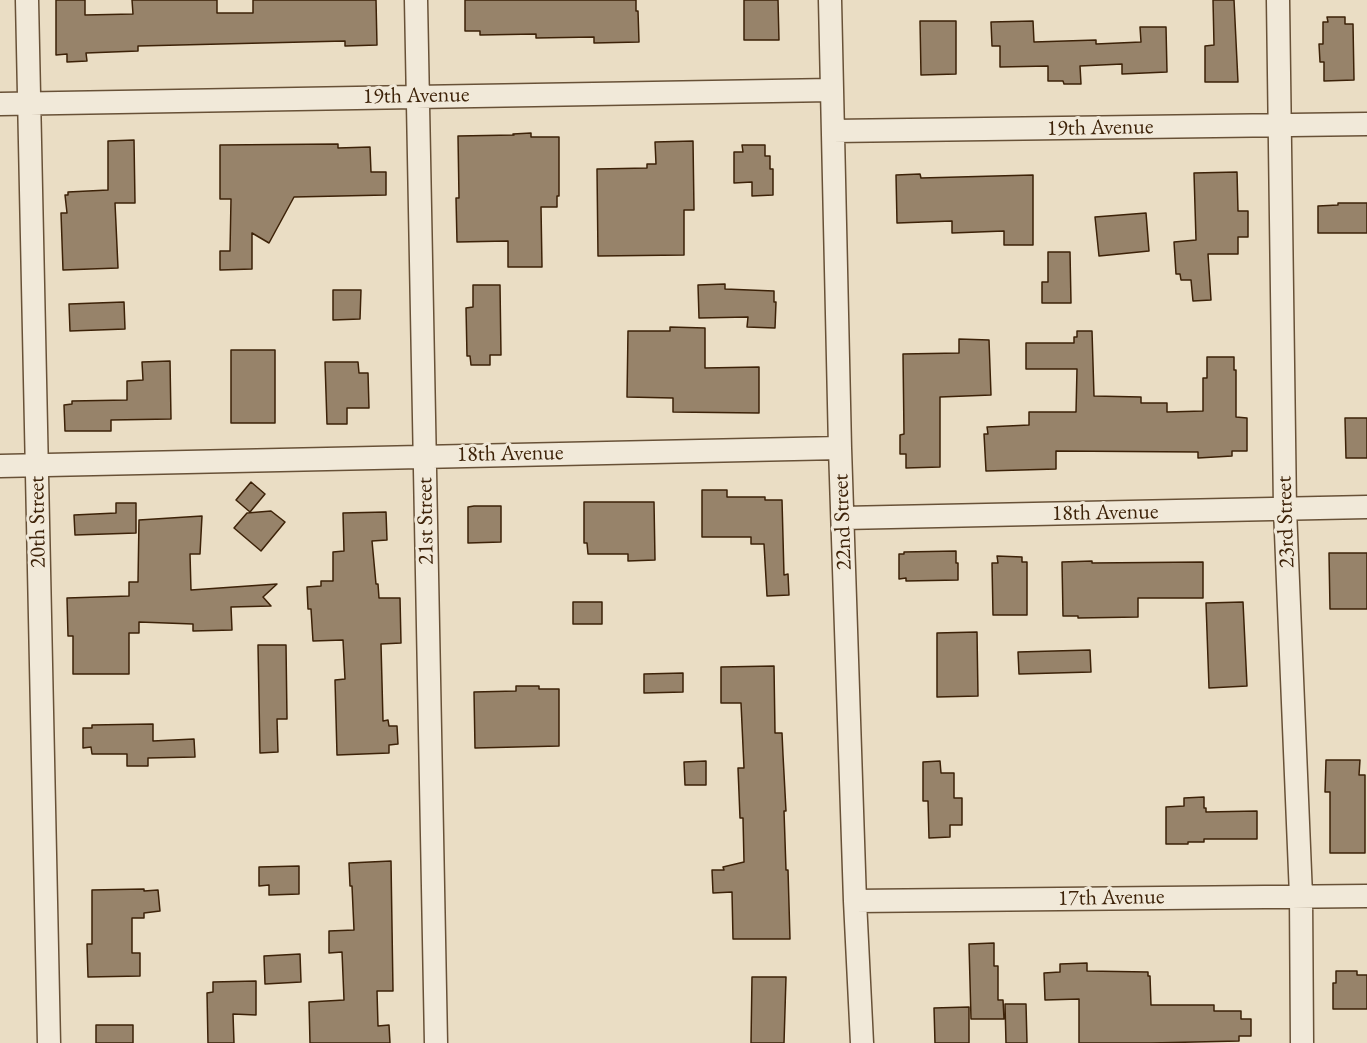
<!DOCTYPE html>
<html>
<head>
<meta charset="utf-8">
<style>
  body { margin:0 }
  canvas { display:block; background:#eaddc4 }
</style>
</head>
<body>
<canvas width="1367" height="1043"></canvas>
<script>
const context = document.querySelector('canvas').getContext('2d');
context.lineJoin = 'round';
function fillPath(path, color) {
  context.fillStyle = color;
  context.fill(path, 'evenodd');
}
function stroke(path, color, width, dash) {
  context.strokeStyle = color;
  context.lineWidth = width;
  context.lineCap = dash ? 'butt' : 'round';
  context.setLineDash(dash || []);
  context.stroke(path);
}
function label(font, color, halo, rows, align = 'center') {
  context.font = font + ' "EB Garamond",serif';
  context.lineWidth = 6;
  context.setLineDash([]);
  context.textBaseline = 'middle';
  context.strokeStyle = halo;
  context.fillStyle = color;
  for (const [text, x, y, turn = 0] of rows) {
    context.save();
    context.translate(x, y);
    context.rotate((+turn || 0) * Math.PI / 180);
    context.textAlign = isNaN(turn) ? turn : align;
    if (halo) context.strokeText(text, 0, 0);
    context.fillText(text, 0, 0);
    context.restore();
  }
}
const building = new Path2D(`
  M56,0H85V15L133,14L132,0H217V13H253V0H376L377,45L345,46V41L138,46V51L86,53L87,61L67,62V54L56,55Z
  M465,0H636V11H638L639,42L594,43V37L536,38V34L480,35V31H465Z
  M744,0H778L779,40H744Z
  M1213,0H1234L1238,82H1205V46L1214,45Z
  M1327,17H1345V24H1353L1354,80L1324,81V62H1320L1319,44H1323V22H1328Z
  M920,21H956V74L921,75Z
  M1033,21L1034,42L1096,40V44L1141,42L1140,27H1166L1167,72L1122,74V64L1080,66L1081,84H1064L1063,81H1048V66L1000,67V46H992L991,22Z
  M531,133V137H559V196H557V207H541L542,267H508V241L457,242L456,198H459L458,136L514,135L513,134Z
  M134,140L135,203H115L118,268L63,270L61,213H67L65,195H68V192L108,190V141Z
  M693,141L694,210H684V255L598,256L597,169L647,168V164H656L655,142Z
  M338,144V148L370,147L371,172H386V195L294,197L269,243L252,233V269L220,270V251H230L231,199H220V145Z
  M742,145H765V156H770V169H773V195L752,196V182L734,183V152H743Z
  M1237,172L1238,211H1248V237H1238V254H1208L1211,300L1193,301L1191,280H1181L1180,274H1176L1174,242L1196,240L1194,173Z
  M920,174L921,178L1033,175V245H1004V231L952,233V221L897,223L896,175Z
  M1338,203H1367V233H1318V206L1338,205Z
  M1146,213L1149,251L1099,256L1095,217Z
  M1048,252H1070L1071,303H1042V282H1048Z
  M725,284V289L774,291V302H776L775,328L747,327L748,317L699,318L698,285Z
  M473,285H500L501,355H490V365H471L470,356H467L466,308L473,307Z
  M333,290H361L360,319L333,320Z
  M124,302L125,329L70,331L69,304Z
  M670,327L705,328V368L759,367V413L673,412V398L627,397L628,331H670Z
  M1077,331H1092L1094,396L1141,397V403H1167V412L1203,411V378H1207V357H1234V370H1236V417L1247,418V451H1232V456L1198,458V452L1056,451V469L986,471L984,434H988L987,427L1029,425V412H1076L1077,369H1026V343H1074V337H1077Z
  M959,339L989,340L991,395L940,397V467L906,468V454H900V435L904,434L903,354L959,353Z
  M231,350H275V423H231Z
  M170,361L171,419L111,420V431H65L64,405L72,404V401L127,400V381L143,380L142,362Z
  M325,362H358L359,373H368L369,408H347V424H327Z
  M1345,418H1367V458H1346Z
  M251,482L265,494L250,512L236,500Z
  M702,490H727V497H765V500H782L784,575L788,574L789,595L767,596L764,544H751V537H702Z
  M584,502H654L655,560L628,561V554H588L587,543H584Z
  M116,503H136V533L75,535L74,515L116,513Z
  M474,506H501V542L468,543V507Z
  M271,511L285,522L261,551L234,528L247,513Z
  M386,512L387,540L372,541L376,584H378L379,598H400L401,643L381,644L383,721L388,720L389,726H397L398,744L389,745V753L337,755L335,680L345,679L343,640L313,641L311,609H308L307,587L321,586V581H333V552L344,551L343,513Z
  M202,516L200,554H190L191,590L277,584L263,597L271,606L231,607L232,630L193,631V624L139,622V633H129V674H73V636H68L67,598L129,596V582H138L139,520Z
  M956,551V563H958V580L906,581V578L899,579V554H904V552Z
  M1329,553H1367V609H1330Z
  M997,556L1022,557V562H1027V615H993L992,563H998Z
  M1092,561V563L1203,562V598H1138V617L1078,618V616H1063L1062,562Z
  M573,602H602V624H573Z
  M1243,602L1247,686L1209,688L1206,603Z
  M977,632L978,696L937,697V633Z
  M258,645H286L287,719H277L278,752L260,753Z
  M1090,650L1091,672L1019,674L1018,652Z
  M774,666L775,733H782L783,755L786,811H784L786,870H788L790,939H733L732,892L713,893L712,870H724L723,867L744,862L743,818H740L738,768H744L741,703H721V667Z
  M683,673V692L644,693V674Z
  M516,686H539V689H559V746L475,748L474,692L516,691Z
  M153,724V741L194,739L195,757L148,758V766H127V754H92L91,747L83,748V728H92V725Z
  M1326,760H1360L1359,775H1365V853H1330V792H1325Z
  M706,761V785H685L684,762Z
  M940,761L941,773H954V798H962V825H950V837L929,838L928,801H923V762Z
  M1204,797V808H1206V812L1257,811V839H1204V842H1188V844H1166V807L1184,806V798Z
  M391,861L393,991H377L378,1026L389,1025L390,1043H310L309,1002L344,1000L342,952L329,953V931L354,930L352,886H350L349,863Z
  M299,866V894L269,895V885L259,886V867Z
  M144,889V891L158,890L160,911L144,913V918H132V953H140V976L88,977L87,944H92V890Z
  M994,943V966H998V1000H1003L1004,1019H971L969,944Z
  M300,954L301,982L265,984L264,956Z
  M1087,963V971L1148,972V976H1150L1151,1005H1214V1011H1241V1019H1251V1036H1239V1041L1151,1043H1079V999L1045,1000L1044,973L1060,972V964Z
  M1336,971H1357V975H1367V1009H1333V983H1336Z
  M752,977H786L784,1043H751Z
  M256,981V1015L233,1014L234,1043H208L207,993L213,992V982Z
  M1005,1004H1026L1027,1043H1006Z
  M969,1007V1043H935L934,1008Z
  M96,1025H133V1043H96Z`);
fillPath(building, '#97836a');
stroke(building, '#3d2208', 1.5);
const minor = new Path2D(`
  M27,0L49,1043
  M416,0L436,1043
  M830,0L840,448L855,901L862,1043
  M1278,0L1285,509L1301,896L1302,1043
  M0,104L831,90
  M833,131L1367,124
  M0,466L840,448
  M843,518L1367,507
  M855,901L1367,896`);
stroke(minor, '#685137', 25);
stroke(minor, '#f1e9d9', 22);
label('22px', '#3d2208', '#f1e9d9', [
  ["19th Avenue",416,96,-1],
  ["19th Avenue",1100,128,-1],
  ["18th Avenue",510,454,-1],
  ["18th Avenue",1105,513,-1],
  ["21st Street",426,521,-91],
  ["20th Street",38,522,-91],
  ["22nd Street",843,522,-92],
  ["23rd Street",1286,522,-92],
  ["17th Avenue",1111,898,-1]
]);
</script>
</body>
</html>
